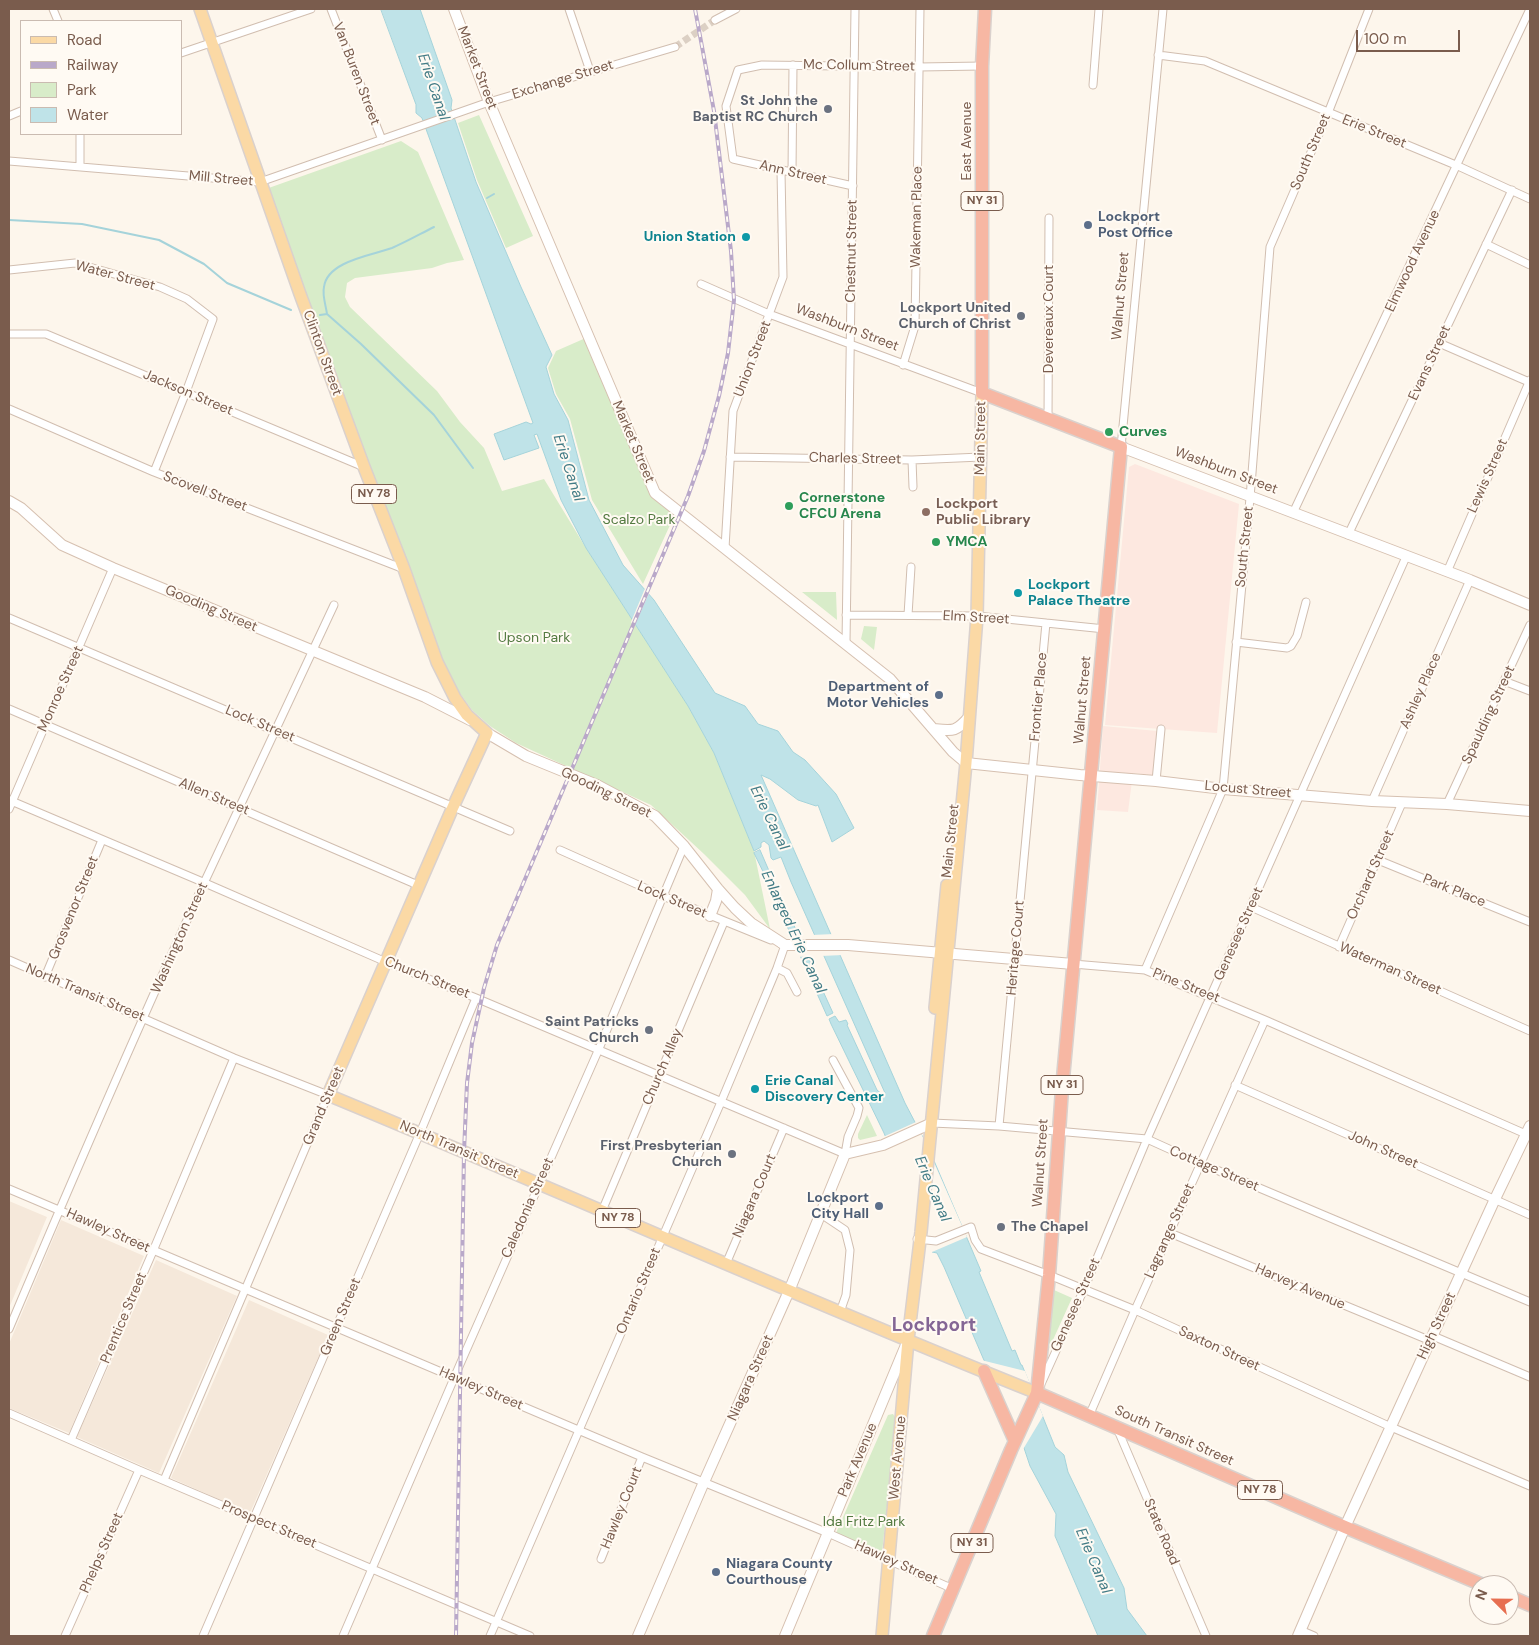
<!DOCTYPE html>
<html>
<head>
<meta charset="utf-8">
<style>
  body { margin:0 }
  #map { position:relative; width:1539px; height:1645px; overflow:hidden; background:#fdf6ec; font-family:"DM Sans",sans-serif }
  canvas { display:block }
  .frame { position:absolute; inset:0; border:10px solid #7a5c4d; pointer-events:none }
  .legend { position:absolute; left:20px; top:20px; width:162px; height:115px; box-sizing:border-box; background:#fffaf3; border:1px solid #cabbb1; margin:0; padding:6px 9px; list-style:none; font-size:15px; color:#7a5c4d }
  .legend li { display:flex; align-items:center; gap:10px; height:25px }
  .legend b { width:25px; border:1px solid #cabbb1 }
  .north { position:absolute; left:1469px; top:1575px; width:50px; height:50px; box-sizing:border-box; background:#fffaf3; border:1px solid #cabbb1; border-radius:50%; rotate:293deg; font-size:14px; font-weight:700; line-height:20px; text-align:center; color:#7a5c4d }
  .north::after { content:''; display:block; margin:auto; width:18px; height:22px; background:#e76f51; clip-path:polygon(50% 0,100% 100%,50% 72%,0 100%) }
  .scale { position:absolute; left:1356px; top:30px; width:104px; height:22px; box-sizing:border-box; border:2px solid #7a5c4d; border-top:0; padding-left:6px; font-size:15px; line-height:18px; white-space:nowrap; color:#7a5c4d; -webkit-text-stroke:4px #fffaf3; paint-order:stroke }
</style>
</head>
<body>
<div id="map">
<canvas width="1539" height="1645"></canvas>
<div class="frame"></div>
<ul class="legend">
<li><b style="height:6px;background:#fbd9a5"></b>Road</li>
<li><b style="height:6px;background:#b9a8c9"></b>Railway</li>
<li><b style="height:14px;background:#d8ecc9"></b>Park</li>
<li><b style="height:14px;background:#bfe3e8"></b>Water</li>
</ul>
<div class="north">N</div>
<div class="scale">100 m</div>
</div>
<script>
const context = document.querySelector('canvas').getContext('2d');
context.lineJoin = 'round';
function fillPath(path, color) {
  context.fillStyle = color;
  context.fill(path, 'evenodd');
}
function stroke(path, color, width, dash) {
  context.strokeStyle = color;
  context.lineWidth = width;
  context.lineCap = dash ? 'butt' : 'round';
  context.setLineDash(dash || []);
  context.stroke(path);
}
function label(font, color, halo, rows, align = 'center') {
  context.font = font + ' "DM Sans",sans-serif';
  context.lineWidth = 4;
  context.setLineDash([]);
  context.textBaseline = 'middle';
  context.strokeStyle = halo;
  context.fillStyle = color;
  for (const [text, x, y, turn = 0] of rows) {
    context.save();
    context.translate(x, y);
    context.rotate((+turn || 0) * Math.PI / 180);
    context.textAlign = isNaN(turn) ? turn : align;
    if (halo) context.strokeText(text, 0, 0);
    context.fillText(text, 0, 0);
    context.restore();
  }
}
fillPath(new Path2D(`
  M9,1201L47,1217L9,1308Z
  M61,1220L144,1256L69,1433L9,1408V1344Z
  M156,1260L237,1296L159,1473L77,1437Z
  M249,1300L328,1335L250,1513L171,1478Z`), '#f5e8da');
fillPath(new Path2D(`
  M1135,464L1239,504L1217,733L1105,725L1129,467Z
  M1103,726L1157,731L1153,775L1133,773L1128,812L1097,810Z`), '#fde8e0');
fillPath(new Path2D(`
  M479,115L533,236L506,248L477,180L458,123Z
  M401,141L418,152L464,260L447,263L432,268L355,278L347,283L345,297L350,307L437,391L460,422L484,448L502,491L544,479L586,548L688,706L714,753L754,851L770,929L745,895L704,854L651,805L516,743L490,726L472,710L459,692L446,671L263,190Z
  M588,337L653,494L676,512L643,584L592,500L570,419L556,394L548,368L556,351Z
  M802,592H836L837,620Z
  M864,626L877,627L874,650L861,639Z
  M867,1115L877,1136L860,1140L858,1138V1134Z
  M1054,1290L1072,1298L1047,1353Z
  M893,1414L896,1419L882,1553L836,1533L888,1415Z`), '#d8ecc9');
const water = new Path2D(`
  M381,9H420L452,100L451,108L476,182L521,287L552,355L546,367L554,394L568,420L589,500L623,565L654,600L715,693L745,706L758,724L778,731L793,752L805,760L836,794L854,828L832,842L818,805L816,806L798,800L770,779L761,775L905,1103L929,1149L981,1271L979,1272L1012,1351L1015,1350L1021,1365H1022L1055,1447L1064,1455L1068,1472L1124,1588L1127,1609L1147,1636H1098L1055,1536L1056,1514L1030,1466L1024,1448L983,1358L944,1267L937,1253L932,1252L884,1133L831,1024L829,1019L835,1016L839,1022L846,1020L848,1024L847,1025L877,1090L883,1095L885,1093L791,882L781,857L773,860L771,858L769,845L764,841L761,843V847L754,851L714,753L688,706L586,548L561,500L537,434L534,435L539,448L504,460L494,434L526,422L531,424L533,423L422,118L416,113V105Z
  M760,850L773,880L768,882L754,853Z
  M777,887L816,975L810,978L771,890Z
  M817,978L833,1013L827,1016L811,980Z`);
fillPath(water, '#bfe3e8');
stroke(water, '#a5d3da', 1);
fillPath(new Path2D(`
  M646,586L650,591L634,627L631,622Z
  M834,934L843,955L821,956L812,935Z
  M789,935H800L810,956L798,957Z
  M916,1122L967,1237L932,1252H931L922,1234L883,1137Z
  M981,1360L1025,1371L1043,1416L1022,1451Z`), '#fdf6ec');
stroke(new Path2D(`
  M487,198L494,194
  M9,220L82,224L159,240L204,264L227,283L291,310
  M327,314L361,344L434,415L473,468
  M327,314C326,306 322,295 324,287C327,261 373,255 392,248C406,242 420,234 434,227
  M320,315L327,314`), '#a5d3da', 2);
stroke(new Path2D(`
  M766,873L778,899`), '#bfe3e8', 8);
stroke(new Path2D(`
  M675,47L715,20`), '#dcd0c4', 7, [7, 3.5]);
const street = new Path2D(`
  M53,9L58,21
  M331,9L382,140
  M569,9L590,71
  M715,20L736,9
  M181,53L311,9
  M1158,55L1205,61L1458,166L1530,199
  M1093,85L1099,9
  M9,116L21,111
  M9,161L260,182L489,102L675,47
  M80,167V134
  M792,173L793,65
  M853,186L733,159L726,106L738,70L762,65L919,67L982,66
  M1486,244L1530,265
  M9,270L75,263L160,287L187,299L213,319L186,392L154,472
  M701,284L769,314L982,393
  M9,334H46L364,467
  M1439,343L1529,382
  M903,365L915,326L920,9
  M9,409L154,472L404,569
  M1048,420L1049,218
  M1121,447L1163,9
  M730,457L912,460L981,457
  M912,460L913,487
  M1293,513L1530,9
  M1348,535L1512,190
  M725,548L733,411L783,277L781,171
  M1447,572L1530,380
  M846,615L977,616L1105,629
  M908,615L911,567
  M9,618L510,831
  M1236,642L1287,648L1291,646L1297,636L1306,602
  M846,643L855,9
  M1504,681L1530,691
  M9,709L420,886
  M1156,781L1161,729
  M9,800L205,883L386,962L476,998L845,1154L848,1137L857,1116L859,1108L833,1060
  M1372,801L1470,580
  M1447,804L1530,625
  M9,809L113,568
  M560,850L663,896L771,940
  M1378,860L1530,922
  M1251,907L1530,1031
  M1339,947L1402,803
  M9,960L234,1058L328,1095L164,1480
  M1073,964L1145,970L1265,1020L1528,1135
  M777,968L787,973L797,992
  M1145,970L1223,789L1250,498L1270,247L1328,113L1369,9
  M45,977L102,840
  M1235,1085L1530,1215
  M932,1123L999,1126L1147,1139L1200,1163L1530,1302
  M999,1126L1046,623
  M9,1189L642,1457L828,1533L953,1589
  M602,1211L724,922
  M821,1214L845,1230L850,1250L846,1295L840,1312
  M1170,1233L1431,1341
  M917,1239L936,1241L971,1227L975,1240L981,1249L1049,1275L1135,1310L1391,1427L1530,1486
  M726,1264L784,1128
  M9,1329C72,1180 136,1031 204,883C247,790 291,698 334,605
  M1433,1336L1530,1377
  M1041,1384L1084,1289L1147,1139L1406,557
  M9,1413L139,1470L530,1636
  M1089,1416L1135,1310L1265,1020
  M1117,1428L1206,1636
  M71,1440L153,1251L234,1058
  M601,1559L642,1457
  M1300,1630L1314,1636
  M65,1636L139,1470
  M203,1636L420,1133L476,998
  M343,1636L461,1362L598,1051L684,846
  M490,1636L721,1102L777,968L785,945L781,944`);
const secondary = new Path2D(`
  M454,9L489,102L655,493L890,679L953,752L966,763L1080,775L1156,781L1223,789L1372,801L1447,804L1530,811
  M1121,447L1470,580L1530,605
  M9,501L21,508L62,545L113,568L425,697L470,720
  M934,729C953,731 956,732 969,717
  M487,733L526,756L597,785L655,816L684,846L718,889L735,908L751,923L785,945H848L1073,964
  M710,916L716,901L718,889
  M638,1636L704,1482L789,1291L845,1154L883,1145L932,1123
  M785,1636L906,1345
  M1298,1636L1345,1527L1495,1199L1530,1126`);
const primary = new Path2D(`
  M200,9L300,294L364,467L404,569L437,662L455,698L467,715L487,733L453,807L328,1095C565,1193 799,1298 1037,1393
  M935,1008L947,885
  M882,1636L908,1340L921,1232L966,763L977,616L982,393`);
const highway = new Path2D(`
  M984,1371L1015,1441
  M1037,1393L1345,1527L1483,1585
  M1509,1596L1530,1605
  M933,1636L1011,1450L1037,1393L1049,1275L1062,1089L1121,447L982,393V66L985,9`);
stroke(street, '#d1beb0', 9);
stroke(secondary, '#d6c0b0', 12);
stroke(primary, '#dad1cd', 14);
stroke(highway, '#dad1cd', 15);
stroke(street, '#fff', 7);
stroke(secondary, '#fff', 10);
stroke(primary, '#fbd9a5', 11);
stroke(highway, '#f7b7a3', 12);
const rail = new Path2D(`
  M456,1636L464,1152L467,1083L472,1043L484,988L497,945L688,496L704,451L719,396L728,353L734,300L731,251L714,111L695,9`);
stroke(rail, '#b9a8c9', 4);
stroke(rail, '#fffaf3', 2, [5.5]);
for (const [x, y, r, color] of [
  [828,109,5,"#6b7280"],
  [1088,225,5,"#5c6f8a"],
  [746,237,5,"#0f9aa8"],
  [1021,316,5,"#6b7280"],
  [1109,432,5,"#2e9e5b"],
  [789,506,5,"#2e9e5b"],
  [926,512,5,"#8d6e63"],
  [936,542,5,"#2e9e5b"],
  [1018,593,5,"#0f9aa8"],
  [939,695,5,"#5c6f8a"],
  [649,1030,5,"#6b7280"],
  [755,1089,5,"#0f9aa8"],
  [732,1154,5,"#6b7280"],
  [879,1206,5,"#5c6f8a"],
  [1001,1227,5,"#6b7280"],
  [716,1572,5,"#5c6f8a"]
]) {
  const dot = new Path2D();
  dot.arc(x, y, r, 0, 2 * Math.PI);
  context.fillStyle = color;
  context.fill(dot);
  stroke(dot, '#fffaf3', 2);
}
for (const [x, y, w] of [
  [982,201,42],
  [374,494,45],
  [1062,1085,42],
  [618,1218,45],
  [1260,1490,45],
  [972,1543,42]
]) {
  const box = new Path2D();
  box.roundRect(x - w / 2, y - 9.5, w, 19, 4);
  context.fillStyle = '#fffaf3';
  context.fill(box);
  stroke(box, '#7a5c4d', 1);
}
label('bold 12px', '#7a5c4d', null, [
  ["NY 31",982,201],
  ["NY 78",374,494],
  ["NY 31",1062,1085],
  ["NY 78",618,1218],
  ["NY 78",1260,1490],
  ["NY 31",972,1543]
]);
label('14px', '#7a5c4d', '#fffaf3', [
  ["Mc Collum Street",859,66,1],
  ["Market Street",477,68,69],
  ["Van Buren Street",356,74,69],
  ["Exchange Street",563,80,-17],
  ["Erie Street",1374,132,22],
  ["East Avenue",967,141,-90],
  ["South Street",1311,152,-67],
  ["Ann Street",793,173,13],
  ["Mill Street",221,179,5],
  ["Wakeman Place",917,217,-89],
  ["Chestnut Street",852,251,-89],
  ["Elmwood Avenue",1413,261,-65],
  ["Water Street",115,276,15],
  ["Walnut Street",1121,296,-85],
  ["Devereaux Court",1049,319,-90],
  ["Washburn Street",847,328,21],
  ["Clinton Street",322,353,70],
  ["Union Street",753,359,-69],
  ["Evans Street",1430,363,-65],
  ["Jackson Street",188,393,23],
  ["Main Street",981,438,-89],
  ["Market Street",633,442,67],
  ["Charles Street",855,459,1],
  ["Washburn Street",1226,471,21],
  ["Lewis Street",1488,476,-66],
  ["Scovell Street",205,492,21],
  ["South Street",1245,547,-84],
  ["Gooding Street",211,609,23],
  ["Elm Street",976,618,3],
  ["Monroe Street",61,689,-66],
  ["Ashley Place",1421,691,-66],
  ["Frontier Place",1039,697,-85],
  ["Walnut Street",1083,700,-85],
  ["Spaulding Street",1489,715,-65],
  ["Lock Street",260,724,23],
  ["Locust Street",1248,790,5],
  ["Gooding Street",606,793,26],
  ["Allen Street",214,797,23],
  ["Main Street",951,841,-84],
  ["Orchard Street",1371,875,-66],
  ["Park Place",1454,891,22],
  ["Lock Street",672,900,23],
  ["Grosvenor Street",74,908,-68],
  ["Genesee Street",1239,934,-66],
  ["Washington Street",180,938,-66],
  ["Heritage Court",1016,948,-85],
  ["Waterman Street",1390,969,24],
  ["Church Street",427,978,22],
  ["Pine Street",1186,986,22],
  ["North Transit Street",85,993,23],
  ["Church Alley",663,1067,-67],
  ["Grand Street",324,1106,-67],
  ["North Transit Street",459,1150,23],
  ["John Street",1383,1150,24],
  ["Walnut Street",1041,1163,-86],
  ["Cottage Street",1214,1169,23],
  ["Niagara Court",755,1196,-67],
  ["Caledonia Street",528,1208,-66],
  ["Hawley Street",108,1231,24],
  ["Lagrange Street",1170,1231,-66],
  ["Harvey Avenue",1300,1287,23],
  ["Ontario Street",639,1291,-67],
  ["Genesee Street",1076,1305,-66],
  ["Green Street",341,1317,-67],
  ["Prentice Street",124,1318,-67],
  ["High Street",1437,1326,-65],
  ["Saxton Street",1219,1349,25],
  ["Niagara Street",751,1378,-66],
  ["Hawley Street",481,1389,23],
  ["South Transit Street",1174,1436,24],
  ["West Avenue",898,1458,-85],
  ["Park Avenue",858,1460,-67],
  ["Hawley Court",622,1508,-68],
  ["Prospect Street",269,1525,23],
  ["State Road",1161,1532,67],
  ["Phelps Street",102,1553,-66],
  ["Hawley Street",896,1563,24]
]);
label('bold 14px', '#5b616d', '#fffaf3', [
  ["St John the",818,101],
  ["Baptist RC Church",818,117],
  ["Lockport United",1011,308],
  ["Church of Christ",1011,324],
  ["Saint Patricks",639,1022],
  ["Church",639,1038],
  ["First Presbyterian",722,1146],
  ["Church",722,1162],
  ["The Chapel",1011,1227,"left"]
], 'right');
label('bold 14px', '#4e5e75', '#fffaf3', [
  ["Lockport",1098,217],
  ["Post Office",1098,233],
  ["Department of",929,687,"right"],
  ["Motor Vehicles",929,703,"right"],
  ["Lockport",869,1198,"right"],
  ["City Hall",869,1214,"right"],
  ["Niagara County",726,1564],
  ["Courthouse",726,1580]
], 'left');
label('bold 14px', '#0d838f', '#fffaf3', [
  ["Union Station",736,237,"right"],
  ["Lockport",1028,585],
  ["Palace Theatre",1028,601],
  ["Erie Canal",765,1081],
  ["Discovery Center",765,1097]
], 'left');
label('bold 14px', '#27864d', '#fffaf3', [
  ["Curves",1119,432],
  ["Cornerstone",799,498],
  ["CFCU Arena",799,514],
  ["YMCA",946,542]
], 'left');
label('bold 14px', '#785e54', '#fffaf3', [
  ["Lockport",936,504],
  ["Public Library",936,520]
], 'left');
label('14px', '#537a41', '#fffaf3', [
  ["Scalzo Park",639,520],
  ["Upson Park",534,638],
  ["Ida Fritz Park",864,1522]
]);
label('italic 15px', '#437c86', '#fffaf3', [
  ["Erie Canal",433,87,71],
  ["Erie Canal",568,468,72],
  ["Erie Canal",769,818,64],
  ["Enlarged Erie Canal",793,932,65],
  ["Erie Canal",932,1189,67],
  ["Erie Canal",1093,1561,67]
]);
label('bold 19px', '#846695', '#fffaf3', [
  ["Lockport",934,1326]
]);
</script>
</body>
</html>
